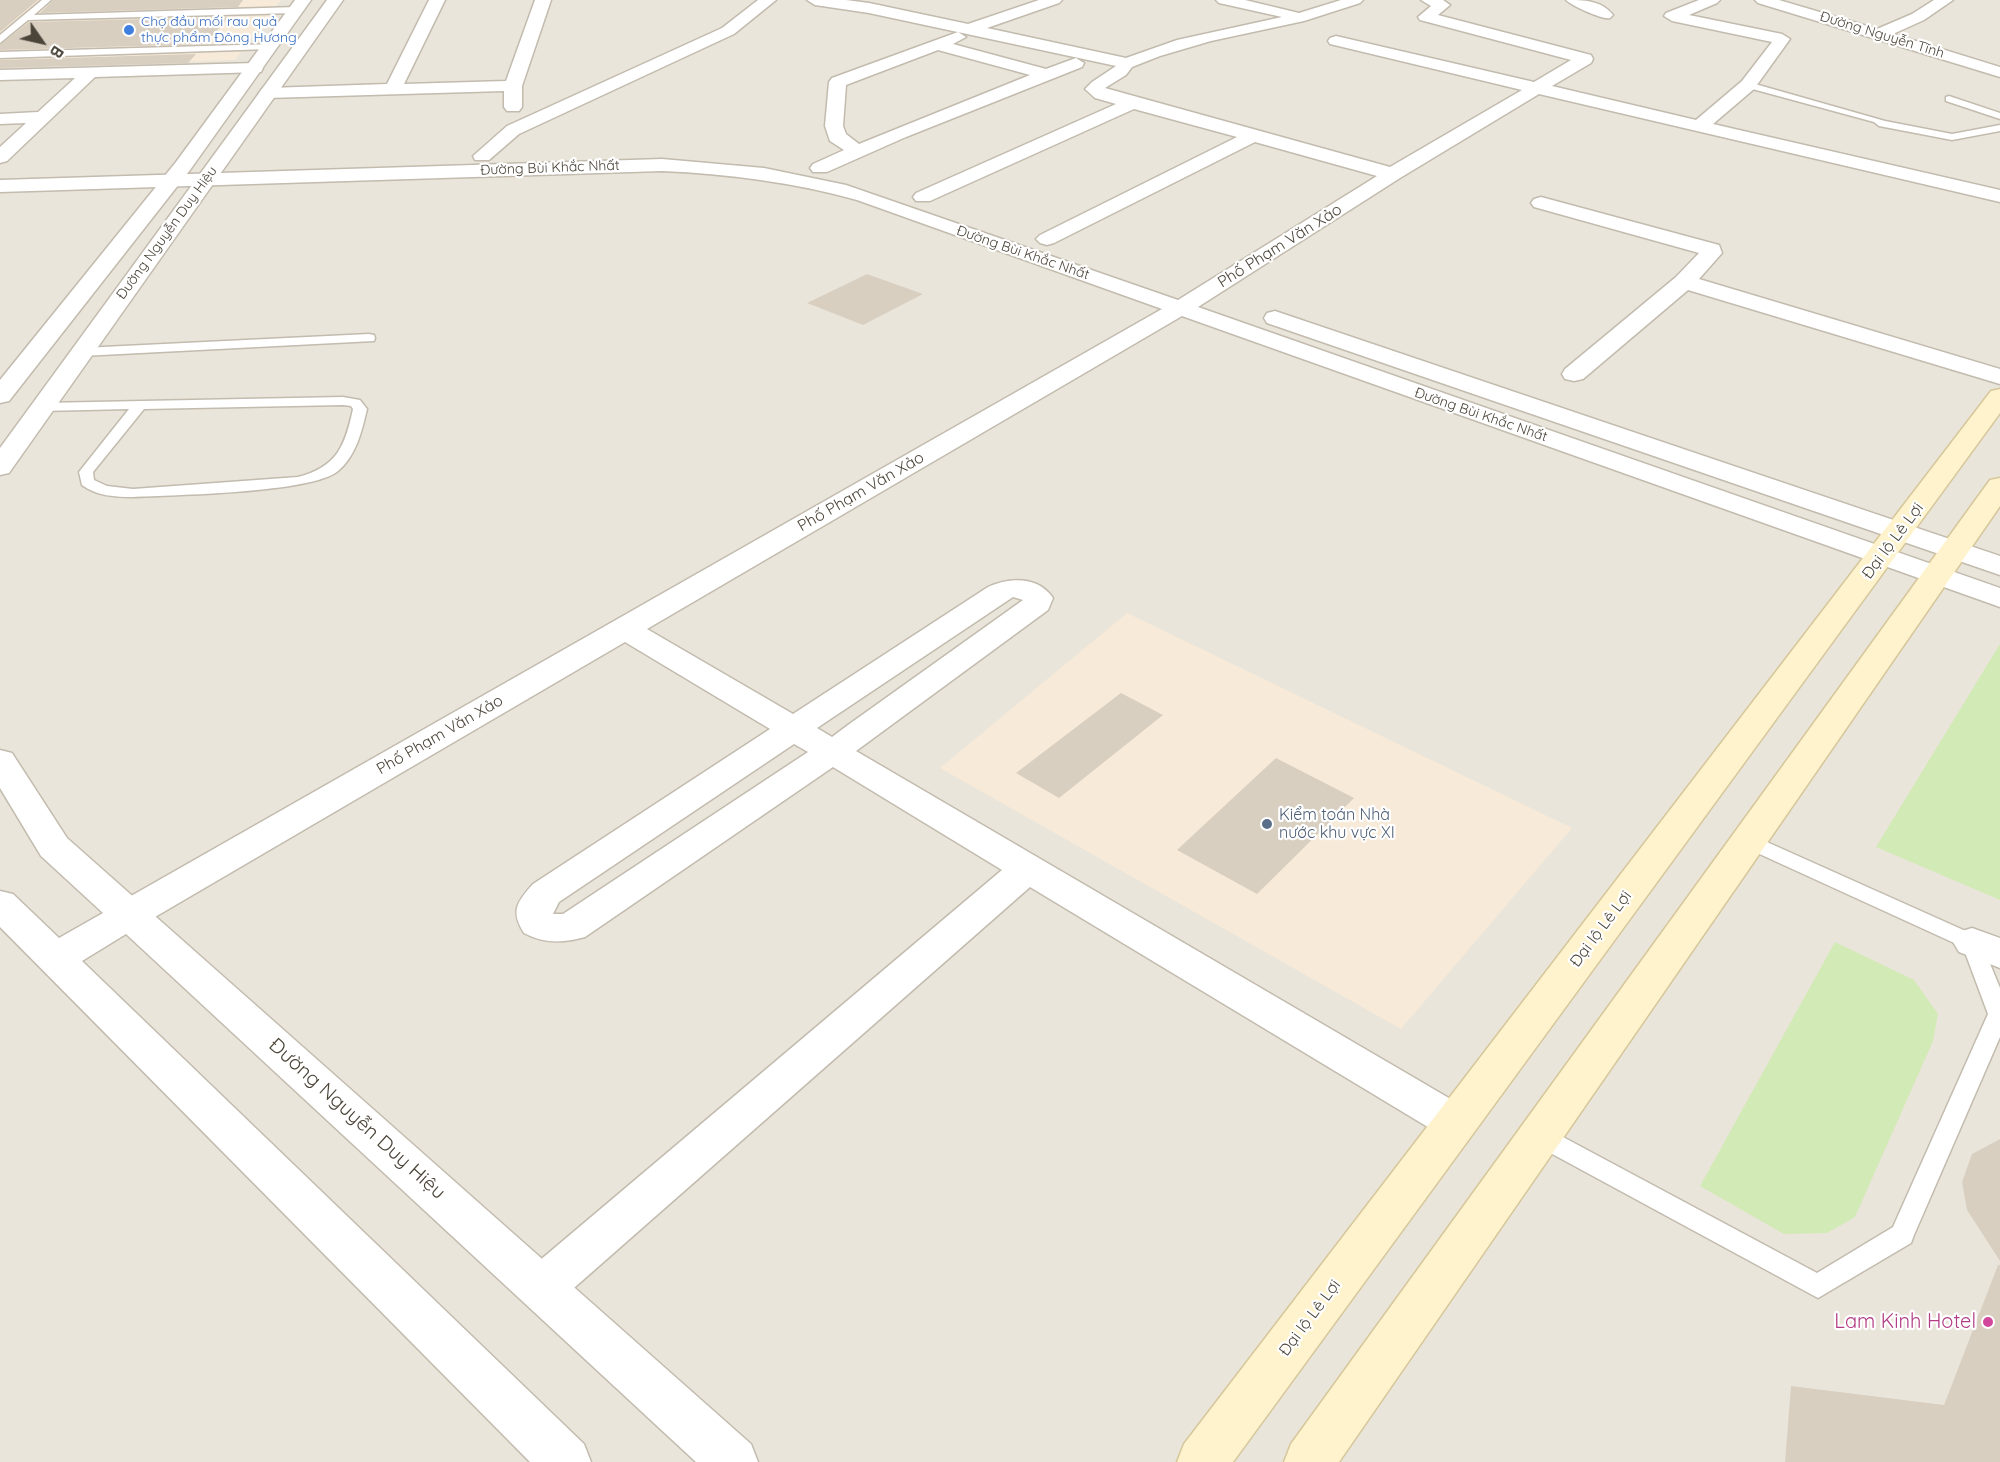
<!DOCTYPE html>
<html>
<head>
<meta charset="utf-8">
<style>
  body { margin:0 }
  #map { position:relative; width:2000px; height:1462px; overflow:hidden; background:#f6f3ec; font-family:Quicksand,sans-serif }
  canvas { display:block }
  .north { position:absolute; left:12px; top:12px; width:60px; height:60px; -webkit-text-stroke:4px #fff; paint-order:stroke; rotate:124deg; font-size:16px; font-weight:700; line-height:24px; text-align:center; color:#4b4439 }
  .north::after { content:''; display:block; margin:auto; width:21px; height:27px; background:#4b4439; clip-path:polygon(50% 0,100% 100%,50% 72%,0 100%) }
</style>
</head>
<body>
<div id="map">
<canvas width="2000" height="1462"></canvas>
<div class="north">B</div>
</div>
<script>
const context = document.querySelector('canvas').getContext('2d');
context.lineJoin = 'round';
function fillPath(path, color) {
  context.fillStyle = color;
  context.fill(path, 'evenodd');
}
function stroke(path, color, width, dash) {
  context.strokeStyle = color;
  context.lineWidth = width;
  context.lineCap = dash ? 'butt' : 'round';
  context.setLineDash(dash || []);
  context.stroke(path);
}
function label(font, color, halo, rows, align = 'center') {
  context.font = font + ' Quicksand,sans-serif';
  context.lineWidth = 4.5;
  context.setLineDash([]);
  context.textBaseline = 'middle';
  context.strokeStyle = halo;
  context.fillStyle = color;
  for (const [text, x, y, turn = 0] of rows) {
    context.save();
    context.translate(x, y);
    context.rotate((+turn || 0) * Math.PI / 180);
    context.textAlign = isNaN(turn) ? turn : align;
    if (halo) context.strokeText(text, 0, 0);
    context.fillText(text, 0, 0);
    context.restore();
  }
}
fillPath(new Path2D(`
  M0,0H2000V1462H0Z`), '#eae5da');
fillPath(new Path2D(`
  M0,0H281L235,60L0,68Z
  M1127,613L1572,828L1401,1029L940,768Z`), '#f7ead8');
fillPath(new Path2D(`
  M2000,644V900L1876,847Z
  M1835,942L1914,980L1938,1014L1933,1041L1855,1217L1827,1233L1784,1234L1700,1186Z`), '#d2eab5');
fillPath(new Path2D(`
  M0,0H38L0,32Z
  M53,0H243L238,7L40,13Z
  M229,17L205,44L0,50V45L29,22Z
  M196,54L188,63L0,68V60Z
  M867,274L923,294L863,325L807,303Z
  M1121,693L1163,715L1059,798L1016,773Z
  M1276,758L1354,798L1257,894L1177,850Z
  M2000,1139V1261L1967,1210L1962,1182L1972,1154Z
  M1998,1265H2000V1462H1785L1791,1386L1944,1405Z`), '#d8cfc1');
const service = new Path2D(`
  M42,0H51L34,15L296,7L300,10L296,13L28,20L0,43V35Z
  M273,44V48L270,49L0,58V52Z
  M1748,82L1885,121L1952,134L2000,125V131L1952,140L1879,126L1874,122L1745,87L1743,85Z
  M1949,96L2000,113V119L1946,101V97Z
  M369,334L374,335L375,338L374,341L82,356L76,352L82,348Z
  M343,397L360,400L367,409C362,431 356,456 338,471C312,493 173,495 133,497C115,497 97,496 82,485L79,472L129,409L43,411L36,407L43,403ZM343,405L351,406L353,409C345,446 337,467 298,477L133,489L107,486L94,480L93,472L144,409Z
  M1749,834L1979,937L2000,988V1037L1914,1235L1911,1243L1818,1298L1532,1143L1528,1136L1532,1129L1540,1126L1548,1129L1817,1273L1893,1227L1988,1014L1963,947L1742,846L1739,841L1742,836Z`);
const minor = new Path2D(`
  M429,0H445L404,84L506,81L535,0H551L522,86V107L519,111H507L504,107V91L268,98L262,97L259,93L262,89L268,88L387,84Z
  M758,0H776L734,34L519,134L489,160H475L473,156L507,126L722,28Z
  M807,0H846L869,3L968,24L1039,0H1062L1059,3L987,28L1126,58L1177,40L1282,17L1219,3L1216,0H1245L1299,13L1341,0H1363L1360,3L1304,21L1211,41L1160,56L1132,67L1126,75L1105,88L1390,167L1522,90L1330,44L1328,41L1330,38L1336,36L1534,82L1571,60L1420,20L1418,17L1431,6L1421,0H1443L1450,5L1438,15L1591,55L1593,59L1591,63L1552,86L1696,120L1742,81L1772,42L1672,21L1664,16L1666,13L1699,0H1720L1717,3L1689,15L1782,34L1790,39L1754,89L1713,124L2000,190V202L1539,94L1400,178L1198,307L2000,588V607L1182,316L647,629L793,714L988,587C1010,577 1038,576 1053,598L1048,610L856,751L1471,1111L1477,1123L1471,1135L1456,1141L1441,1135L1030,887L558,1302L542,1308L526,1302L519,1287L526,1272L1002,870L833,767L585,937C564,943 544,944 524,933C510,911 517,902 533,884L770,729L625,642L143,924L130,928L117,924L111,914L117,904L1162,309L857,200C793,182 728,174 662,171L0,192V180L662,159L764,168L846,185L1178,300L1377,176L1255,142L1054,243L1047,245L1040,243L1036,239L1040,235L1237,137L1134,109L930,201H916L913,197L916,193L1116,104L1095,98L1085,89L1092,82L1116,66L869,13L815,5ZM1013,597L1023,600L848,725L832,737L817,728ZM794,744L808,752L563,914H553L559,902Z
  M1566,0C1584,0 1601,0 1613,15L1610,18C1603,20 1572,6 1566,0Z
  M1755,0H1779L1877,29L1912,14L1934,0H1953L1924,20L1893,34L2000,67V77L1758,3Z
  M958,32L966,37L953,44L1046,69L1076,58L1084,63L1082,67L906,137L827,172H813L810,168L813,164L844,150L830,141L825,126L829,82L832,78ZM938,50L1030,75L859,144L846,134L843,126L846,85Z
  M255,63L261,64L263,68L261,72L95,77L7,161L0,163V147L26,123L0,124V114L38,112L75,78L0,80V70Z
  M1541,197L1719,245L1722,253L1699,279L2000,369V384L1688,290L1583,379L1574,381L1565,379L1562,374L1565,369L1676,277L1699,253L1534,207L1531,203L1534,199Z
  M1275,311L2000,556V575L1267,323L1264,318L1267,313Z
  M1972,928L2000,938V968L1959,952L1953,942L1959,932Z`);
const tertiary = new Path2D(`
  M295,0H311L190,170L9,401L0,403V380L176,162Z
  M327,0H343L9,473L0,475V448Z
  M0,750L12,753L67,838L751,1444L758,1462H696L126,934L82,961L584,1444L591,1462H530L0,927V891L13,894L59,938L103,913L41,856L0,788Z`);
const secondary = new Path2D(`
  M2000,389V413L1233,1462H1177L1184,1444L1991,391Z
  M2000,478V506L1339,1462H1284L1291,1444L1990,480Z`);
stroke(service, '#c2bbae', 3);
stroke(minor, '#c2bbae', 3);
stroke(tertiary, '#c2bbae', 3);
stroke(secondary, '#d6c79b', 3);
fillPath(service, '#fff');
fillPath(minor, '#fff');
fillPath(tertiary, '#fff');
fillPath(secondary, '#fff3cd');
for (const [x, y, r, color] of [
  [129,30,6,"#3f7fe0"],
  [1267,824,6,"#5c6f8a"],
  [1988,1322,6,"#d1479c"]
]) {
  const dot = new Path2D();
  dot.arc(x, y, r, 0, 2 * Math.PI);
  context.fillStyle = color;
  context.fill(dot);
  stroke(dot, '#fff', 2);
}
label('14px', '#366cbe', '#fff', [
  ["Chợ đầu mối rau quả",141,22],
  ["thực phẩm Đông Hương",141,38]
], 'left');
label('14px', '#4b4439', '#fff', [
  ["Đường Nguyễn Tĩnh",1882,35,17],
  ["Đường Bùi Khắc Nhất",550,168,-2],
  ["Đường Nguyễn Duy Hiệu",167,233,-54],
  ["Đường Bùi Khắc Nhất",1023,253,19],
  ["Đường Bùi Khắc Nhất",1481,415,19]
]);
label('16px', '#4b4439', '#fff', [
  ["Phố Phạm Văn Xảo",1280,246,-32],
  ["Phố Phạm Văn Xảo",861,492,-30],
  ["Đại lộ Lê Lợi",1893,541,-53],
  ["Phố Phạm Văn Xảo",440,735,-30],
  ["Đại lộ Lê Lợi",1601,929,-53],
  ["Đại lộ Lê Lợi",1310,1318,-53]
]);
label('16px', '#4e5e75', '#fff', [
  ["Kiểm toán Nhà",1279,815],
  ["nước khu vực XI",1279,833]
], 'left');
label('20px', '#4b4439', '#fff', [
  ["Đường Nguyễn Duy Hiệu",357,1119,42]
]);
label('20px', '#b23c85', '#fff', [
  ["Lam Kinh Hotel",1976,1322]
], 'right');
</script>
</body>
</html>
